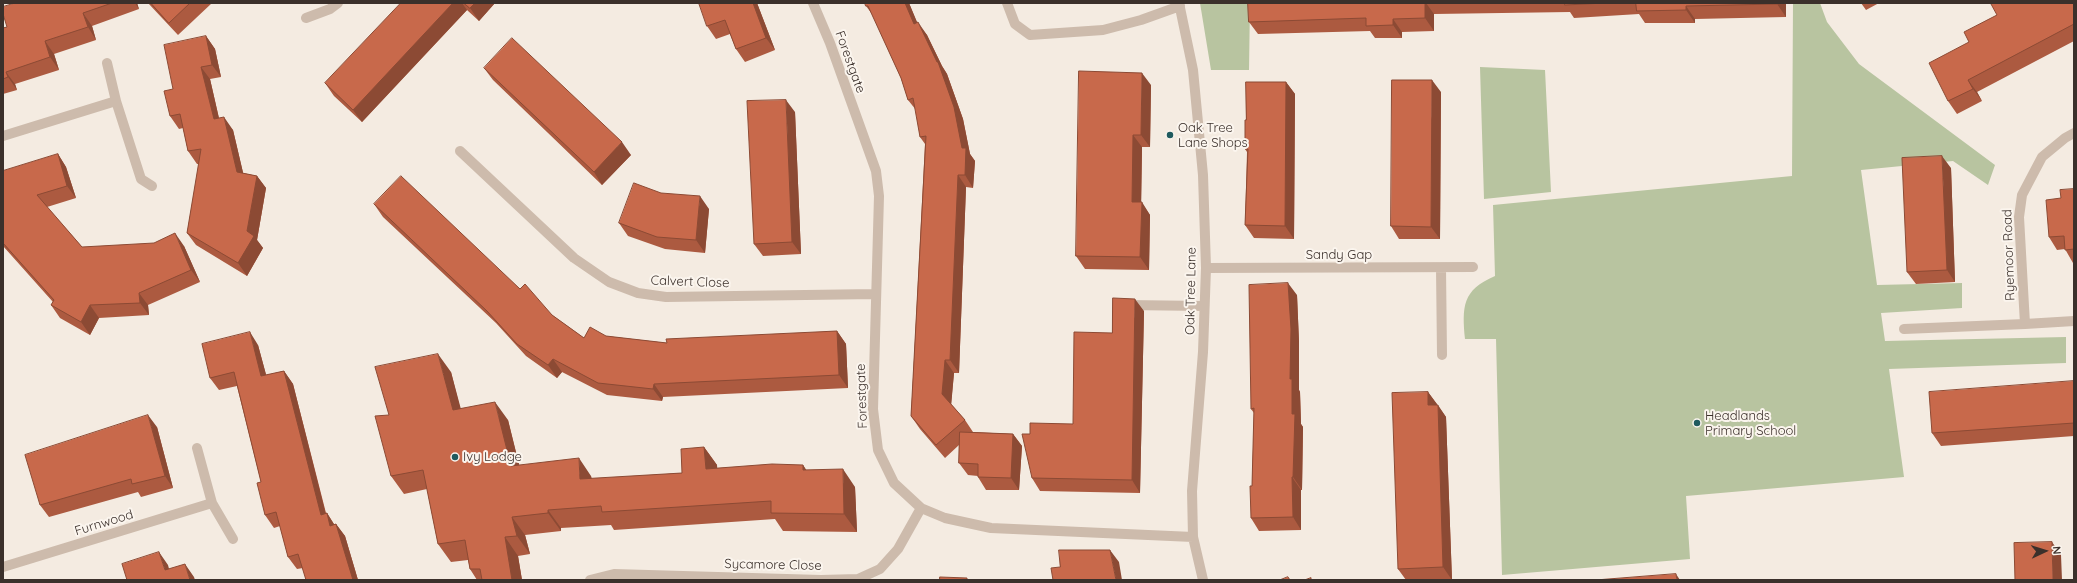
<!DOCTYPE html>
<html>
<head>
<meta charset="utf-8">
<style>
  body { margin:0 }
  #map { position:relative; width:2077px; height:583px; overflow:hidden; background:#f4ebe1; font-family:Quicksand,sans-serif }
  canvas { display:block }
  .frame { position:absolute; inset:0; border:4px solid #3b302b; pointer-events:none }
  .north { position:absolute; left:2025px; top:531px; width:40px; height:40px; -webkit-text-stroke:3px #fbf5ee; paint-order:stroke; rotate:86deg; font-size:11px; font-weight:700; line-height:16px; text-align:center; color:#3b302b }
  .north::after { content:''; display:block; margin:auto; width:14px; height:18px; background:#3b302b; clip-path:polygon(50% 0,100% 100%,50% 72%,0 100%) }
</style>
</head>
<body>
<div id="map">
<canvas width="2077" height="583"></canvas>
<div class="frame"></div>
<div class="north">N</div>
</div>
<script>
const context = document.querySelector('canvas').getContext('2d');
context.lineJoin = 'round';
function fillPath(path, color) {
  context.fillStyle = color;
  context.fill(path, 'evenodd');
}
function stroke(path, color, width, dash) {
  context.strokeStyle = color;
  context.lineWidth = width;
  context.lineCap = dash ? 'butt' : 'round';
  context.setLineDash(dash || []);
  context.stroke(path);
}
function label(font, color, halo, rows, align = 'center') {
  context.font = font + ' Quicksand,sans-serif';
  context.lineWidth = 4;
  context.setLineDash([]);
  context.textBaseline = 'middle';
  context.strokeStyle = halo;
  context.fillStyle = color;
  for (const [text, x, y, turn = 0] of rows) {
    context.save();
    context.translate(x, y);
    context.rotate((+turn || 0) * Math.PI / 180);
    context.textAlign = isNaN(turn) ? turn : align;
    if (halo) context.strokeText(text, 0, 0);
    context.fillText(text, 0, 0);
    context.restore();
  }
}
fillPath(new Path2D(`
  M1200,3H1250L1249,70H1211Z
  M1793,3H1820L1827,22L1859,64L1995,165L1988,185L1953,161L1861,170L1877,285L1962,283V308L1881,313L1885,341L2066,337V363L1889,369L1904,477L1686,496L1690,559L1502,575L1496,339H1465C1462,307 1462,290 1495,276L1493,205L1792,176Z
  M1480,67L1545,70L1551,192L1484,199Z`), '#b8c4a0');
stroke(new Path2D(`
  M813,3L830,43L876,171L879,196L873,409L878,450L894,483L921,508L945,518L991,528L1193,537
  M1007,3L1015,24L1030,35L1103,30L1141,20L1180,6
  M1179,3L1193,70L1203,175L1206,268L1203,352L1192,491L1193,537L1203,580
  M306,18L330,9L338,3
  M107,63L116,101
  M2074,133L2065,138L2042,157L2022,195L2019,217L2025,324L2074,321
  M3,136L116,101L141,179L152,186
  M460,151L574,258L609,282L638,293L666,297L875,294
  M1206,268L1473,267
  M1441,268L1442,355
  M1126,305L1204,306
  M1904,329L2025,324
  M197,448L212,503L233,539
  M3,567L212,503
  M590,580L614,574L821,580L858,579L880,569L898,549L921,508`), '#cdbbac', 10);
fillPath(new Path2D(`
  M15,3H137L139,9L92,26L96,40L54,54L59,70L15,84L17,90L3,94V28L7,27Z
  M148,3H212L178,35Z
  M401,3H495L479,21L467,10L362,122L334,96L325,83Z
  M699,3H757L775,50L745,62L736,49L730,34L716,39L707,26Z
  M865,3H909L917,23L927,35L942,66L947,74L963,119L970,154L975,161L973,188L966,187L959,373H954L951,404L965,420L973,432L1013,434L1022,446L1019,490H986L978,477V476L968,475L959,463V445L945,458L920,429L911,416L925,144L920,137L916,110L908,100L901,78L872,14L866,6Z
  M1248,3H1786V17L1695,19V23H1645L1639,14L1574,18L1570,12L1434,14V31L1402,32V38H1375L1370,31L1258,34L1249,22Z
  M1861,3H1879L1866,10Z
  M2074,3V41L1977,92L1982,101L1957,114L1948,101L1969,42L1997,15Z
  M206,36L215,49L221,77L210,79L219,118L233,130L243,173L257,176L266,188L257,240L263,248L247,276L196,245L187,233L199,164H197L188,151L183,128L179,129L170,116L173,89Z
  M484,68L631,155L602,185L493,80Z
  M1286,82L1295,94L1294,239L1254,238L1245,225L1247,152L1245,149L1246,120Z
  M1151,85L1150,147H1142L1141,202L1150,215L1149,270L1085,269L1076,256Z
  M1441,92L1440,239H1399L1391,226Z
  M795,112L801,254L763,256L754,244Z
  M58,154L66,167L76,198L47,207L82,247L184,246L200,282L148,305L149,315L99,318L90,335L60,318L51,305L53,302L3,246V171Z
  M1951,168L1955,282L1916,284L1907,272Z
  M2074,189V263H2073L2065,249L2057,250L2049,237L2061,198Z
  M661,193L709,209L705,253L665,249L628,236L619,223Z
  M374,204L520,289L552,315L584,338L606,336L667,343L837,331L846,344L848,388L663,397L662,401L607,395L562,372L557,378L526,356L496,323L383,217Z
  M1297,295L1299,342V390L1300,392L1301,424L1303,427L1302,490H1301V530L1259,531L1251,518L1252,486L1254,413L1251,409Z
  M1144,311L1140,493L1040,491L1032,478L1030,434L1073,424L1112,333Z
  M258,345L266,375L284,371L293,384L326,513H327L334,524H336L345,536L358,580H306L303,568L297,569L288,557L280,526L274,528L265,515L261,482L237,386L219,390L210,378Z
  M451,372L460,408L508,420L519,465L591,476L592,479L682,473L704,447L717,465V468L803,465L806,470L855,487L857,532L783,531L775,519L614,530L611,525L561,528V531L525,535L530,554L518,556L522,580H477L470,569L468,560L451,562L438,544L427,489L404,494L391,476L389,415Z
  M2074,381V436L1941,446L1932,433Z
  M1428,392L1446,417L1452,580H1406L1398,569Z
  M157,427L173,488L141,497L138,492L49,517L40,505Z`), '#ac5a40');
fillPath(new Path2D(`
  M135,3H137L139,9Z
  M453,3H462L467,10L362,122L353,110Z
  M475,3H495L479,21L470,8Z
  M753,3H757L775,50L766,38Z
  M905,3H909L923,36L914,24Z
  M1425,3H1426L1434,14V31L1425,18Z
  M1777,3H1786V17L1777,4Z
  M1686,6L1695,19V23L1686,10Z
  M83,13L92,26L96,40L88,27Z
  M1393,19L1402,32V38L1393,25Z
  M918,22L927,35L942,66L947,74L963,119L970,154L975,161L973,188L965,175L962,148L937,62Z
  M206,36L215,49L221,77L212,65Z
  M45,41L54,54L59,70L50,57Z
  M201,67L210,79L222,132L214,119Z
  M6,72L15,84L17,90L8,77Z
  M1142,73L1151,85L1150,147L1141,135Z
  M1432,80L1441,92L1440,239L1431,227Z
  M1968,80L1977,92L1982,101L1973,89Z
  M1286,82L1295,94L1294,239L1285,226Z
  M786,100L795,112L801,254L792,242Z
  M224,117L233,130L246,185L237,172Z
  M1133,135L1142,147L1141,215L1132,202Z
  M622,142L631,155L602,185L594,172Z
  M58,154L66,167L76,198L67,186Z
  M1942,156L1951,168L1955,282L1947,270Z
  M958,175L966,187L959,373L950,360Z
  M257,176L266,188L257,240L263,248L247,276L238,263L247,231Z
  M700,196L709,209L705,253L696,240Z
  M1142,202L1150,215L1149,270L1140,257Z
  M175,233L184,246L200,282L191,270Z
  M1288,283L1297,295L1299,342V390L1300,392L1301,424L1303,427L1302,490L1293,477L1292,414L1290,379Z
  M139,293L148,305L149,315L140,303Z
  M1135,299L1144,311L1140,493L1132,480Z
  M90,305L99,318L90,335L81,322Z
  M837,331L846,344L848,388L839,375Z
  M250,332L258,345L270,389L261,376Z
  M438,354L451,372L466,428L453,410Z
  M553,359L562,372L557,378L548,365Z
  M945,360L954,373L951,407L942,394Z
  M284,371L293,384L329,527L321,515Z
  M654,384L663,397L662,401L653,389Z
  M1428,392L1437,404V418L1428,405Z
  M495,402L508,420L524,484L511,466Z
  M1438,405L1446,417L1452,580L1443,567Z
  M148,415L157,427L173,488L165,476Z
  M1013,434L1022,446L1019,490L1011,478Z
  M704,447L717,465L719,488L706,469Z
  M579,458L591,476L593,497L580,479Z
  M803,465L815,483L803,470Z
  M843,469L855,487L857,532L844,514Z
  M1292,477L1301,490V530L1293,517Z
  M548,510L561,528V531L548,513Z
  M327,513L335,526H330Z
  M512,517L525,535L530,554L517,536Z
  M336,524L345,536L358,580H353Z
  M505,537L518,556L522,580H512Z
  M2052,542L2061,555L2062,580H2053Z
  M1110,550L1119,562L1122,580H1116Z
  M159,552L168,565L172,580L165,570Z
  M185,564L194,577L195,580H190Z
  M1676,574L1680,580H1677Z`), '#8c4a34');
const building = new Path2D(`
  M15,3H112L83,13L88,27L45,41L50,57L6,72L8,77L3,79V28L7,27L3,14V7Z
  M151,3H190L169,23Z
  M401,3H453L353,110L325,83Z
  M464,3H475L470,8Z
  M699,3H753L766,38L736,49L725,20L707,26Z
  M865,3H905L914,24L918,22L937,62H938L954,107L962,148H966L965,175H958L950,360H945L942,394L965,420L936,445L911,416L926,136L920,137L913,98L908,100L901,78L868,6H866Z
  M1248,3H1425V18L1393,19V25L1366,26V18L1249,22Z
  M1565,3H1605L1565,5Z
  M1636,3H1777V4L1686,6V10L1637,11Z
  M1993,3H2074V24L1968,80L1973,89L1948,101L1929,63L1969,42L1964,32L1997,15L1991,4Z
  M206,36L212,65L201,67L214,119L224,117L237,172L257,176L247,231L254,236L238,263L187,233L201,149L188,151L180,114L170,116L164,91L173,89L164,45Z
  M512,38L622,142L594,172L484,68Z
  M1079,71L1142,73L1141,135H1133L1132,202H1142L1140,257L1076,256Z
  M1392,80H1432L1431,227L1391,226Z
  M1246,82H1286L1285,226L1245,225L1248,149H1245V120H1246Z
  M786,100L792,242L754,244L747,101Z
  M58,154L67,186L37,195L82,247L154,243L175,233L191,270L139,293L140,303L90,305L81,322L51,305L54,300L3,243V171Z
  M1942,156L1947,270L1907,272L1902,158Z
  M401,176L520,289L525,284L552,315L584,338L590,327L606,336L667,343L666,339L837,331L839,375L654,384L653,389L598,383L553,359L548,365L517,344L487,311L374,204Z
  M634,183L661,193L700,196L696,240L657,237L619,223Z
  M2074,189V249L2065,250L2064,236L2049,237L2046,200L2061,198L2060,190Z
  M1288,283L1291,329L1290,379H1292V414H1295L1293,477H1292L1293,517L1251,518L1250,486H1252L1254,408L1251,409L1249,285Z
  M1113,298L1135,299L1132,480L1032,478L1022,434H1030V423L1073,424L1074,332L1112,333Z
  M250,332L261,376L284,371L321,515L327,513L330,526L336,524L353,580H306L298,554L288,557L276,512L265,515L257,483L261,482L234,372L210,378L202,344Z
  M438,354L453,410L495,402L511,466L579,458L580,479L682,473L681,449L704,447L706,469L772,464L803,465V470L843,469L844,514L771,513V501L602,512L601,506L548,510V513L512,517L517,536L505,537L512,580H482L480,569H470L465,540L438,544L423,470L391,476L375,416L389,415L375,367Z
  M2074,381V423L1932,433L1929,392Z
  M1428,392V405H1438L1443,567L1398,569L1392,393Z
  M148,415L165,476L132,484L131,479L40,505L25,455Z
  M960,432L1013,434L1011,478L978,477V464L959,463Z
  M2052,542L2053,580H2015L2014,543Z
  M1059,550H1110L1116,580H1053L1051,568L1060,567Z
  M159,552L165,570L185,564L190,580H127L122,564Z
  M1676,574L1677,580H1596Z
  M940,577L967,578V580H940Z
  M1288,577L1290,580H1280Z
  M1311,578V580H1305Z`);
fillPath(building, '#c8694b');
stroke(building, '#8c4a34', 1);
for (const [x, y, r, color] of [
  [1170,135,4,"#1f5a5e"],
  [1697,423,4,"#1f5a5e"],
  [455,457,4,"#1f5a5e"]
]) {
  const dot = new Path2D();
  dot.arc(x, y, r, 0, 2 * Math.PI);
  context.fillStyle = color;
  context.fill(dot);
  stroke(dot, '#fbf5ee', 1.5);
}
label('13px', '#3b302b', '#fbf5ee', [
  ["Forestgate",850,62,70],
  ["Sandy Gap",1339,255],
  ["Ryemoor Road",2009,255,-92],
  ["Calvert Close",690,282,2],
  ["Oak Tree Lane",1191,291,-89],
  ["Forestgate",862,396,-92],
  ["Furnwood",104,523,-17],
  ["Sycamore Close",773,565,1]
]);
label('13px', '#3b302b', '#fbf5ee', [
  ["Oak Tree",1178,128],
  ["Lane Shops",1178,143],
  ["Headlands",1705,416],
  ["Primary School",1705,431],
  ["Ivy Lodge",463,457]
], 'left');
</script>
</body>
</html>
